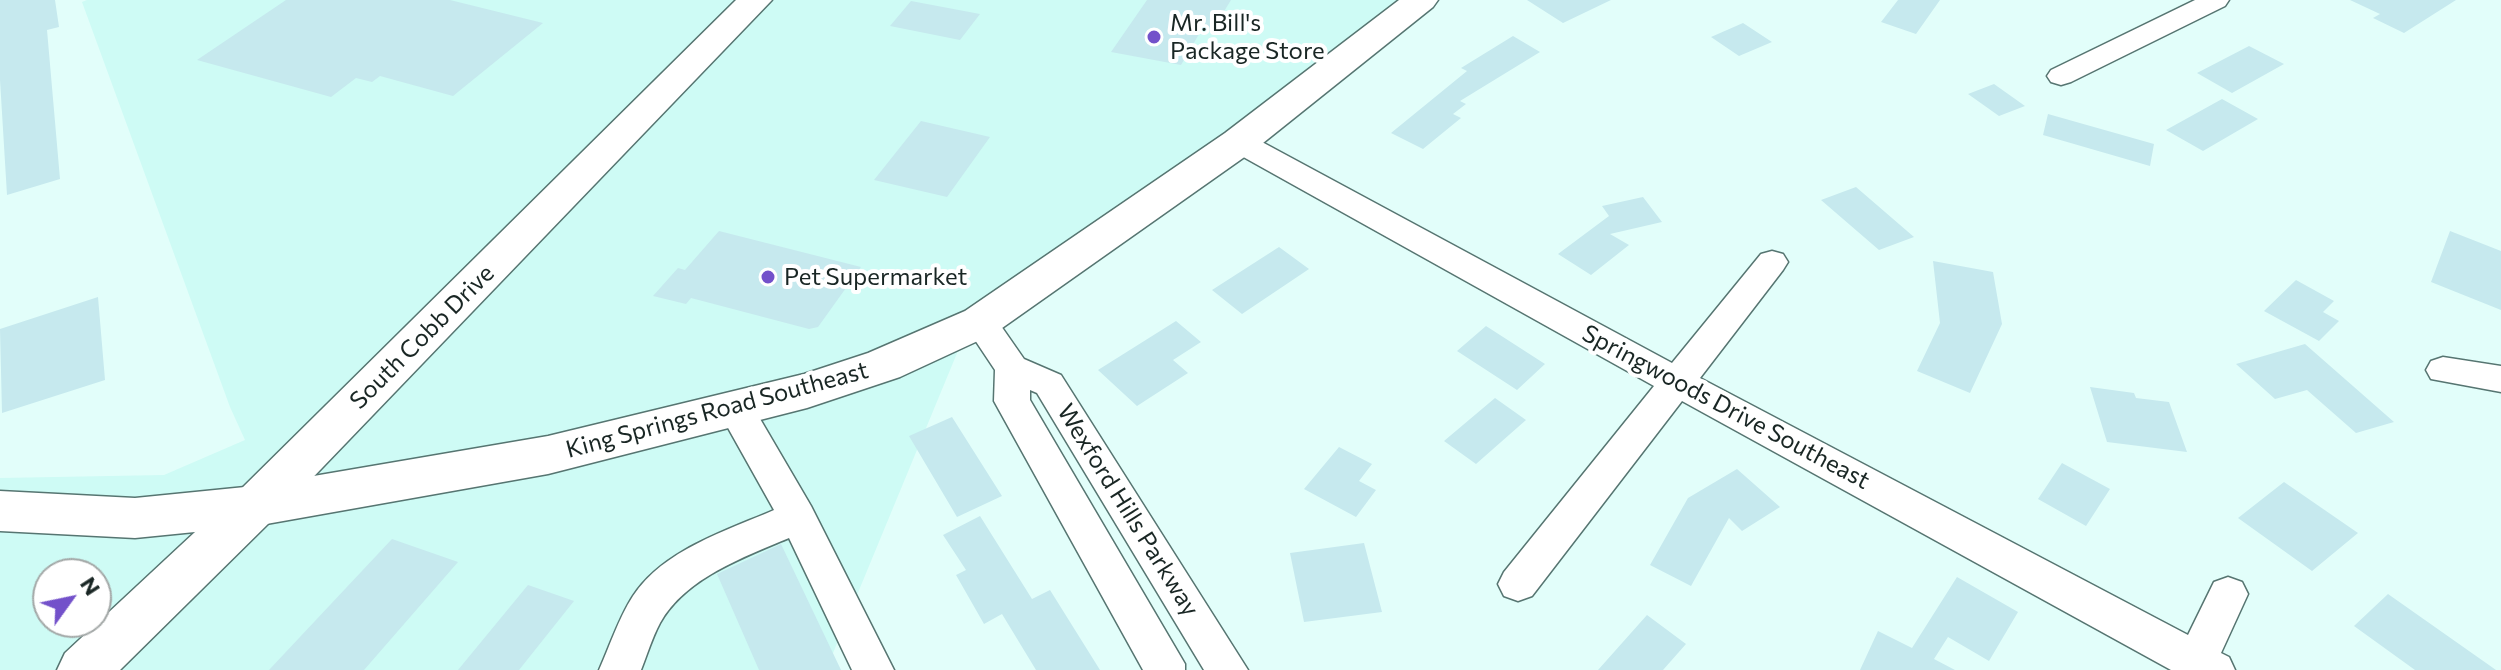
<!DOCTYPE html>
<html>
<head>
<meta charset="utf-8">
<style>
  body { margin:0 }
  #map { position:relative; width:2501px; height:670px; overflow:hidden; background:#e2fefa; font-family:Commissioner,sans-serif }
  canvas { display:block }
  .north { position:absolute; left:32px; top:558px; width:80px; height:80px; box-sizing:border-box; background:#fff; border:2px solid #a3a8a7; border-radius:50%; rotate:57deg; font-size:22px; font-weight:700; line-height:32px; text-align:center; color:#192624 }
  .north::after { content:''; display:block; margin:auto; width:28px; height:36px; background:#7351ca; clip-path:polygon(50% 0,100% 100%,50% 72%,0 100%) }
</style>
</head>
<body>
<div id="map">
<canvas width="2501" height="670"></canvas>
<div class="north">N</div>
</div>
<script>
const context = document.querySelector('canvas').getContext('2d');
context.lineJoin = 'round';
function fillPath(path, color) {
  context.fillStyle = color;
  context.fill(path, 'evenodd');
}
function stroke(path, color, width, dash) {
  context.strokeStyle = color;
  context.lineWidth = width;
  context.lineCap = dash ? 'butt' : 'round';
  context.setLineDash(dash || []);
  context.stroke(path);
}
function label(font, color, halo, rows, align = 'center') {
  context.font = font + ' Commissioner,sans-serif';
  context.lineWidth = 8;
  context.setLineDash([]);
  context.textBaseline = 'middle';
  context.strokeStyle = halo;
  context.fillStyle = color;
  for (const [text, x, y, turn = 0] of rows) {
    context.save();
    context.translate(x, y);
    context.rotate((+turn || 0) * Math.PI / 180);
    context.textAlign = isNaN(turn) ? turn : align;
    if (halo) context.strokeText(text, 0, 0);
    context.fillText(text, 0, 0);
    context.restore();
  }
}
fillPath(new Path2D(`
  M87,0H1411L967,329L826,670H0V478L164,475L245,440L230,407L82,2ZM48,574H96V622H48Z`), '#cefbf5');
fillPath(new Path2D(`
  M0,0H55L59,27L47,30L60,179L7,195L0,80Z
  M286,0H450L543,23L453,96L380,76L372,82L356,78L331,97L197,60Z
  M1147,0H1231L1212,31L1202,29L1181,65L1111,52Z
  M1527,0H1611L1563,23Z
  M1898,0H1940L1916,34L1881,22Z
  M2350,0H2456L2404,33L2373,18L2380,14Z
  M911,1L980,14L960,40L890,26Z
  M1743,23L1772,42L1739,56L1711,37Z
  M1513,36L1540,52L1460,101L1466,104L1453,114L1461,118L1423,149L1391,133L1467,71L1461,68Z
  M2249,46L2284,64L2232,93L2197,73Z
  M1994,84L2025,106L1999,116L1968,94Z
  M2222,99L2258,119L2203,151L2166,130Z
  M2048,114L2154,144L2150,166L2043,135Z
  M921,121L990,137L947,197L874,180Z
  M1856,187L1914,237L1879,250L1821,200Z
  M1643,197L1662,222L1610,234L1629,245L1591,275L1558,254L1609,216L1602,206Z
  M719,231L861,267L818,327L809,329L691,298L686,304L653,296L678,268L685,270Z
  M2450,231L2501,251V310L2431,282Z
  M1279,247L1309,269L1242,314L1212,290Z
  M1933,261L1993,272L2002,324L1970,393L1917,371L1940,323Z
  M2296,280L2334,301L2323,312L2339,321L2319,341L2264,311Z
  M98,297L105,380L2,413L0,329Z
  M1176,321L1201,342L1173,360L1188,373L1137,406L1098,370Z
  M1486,326L1545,364L1517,390L1457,351Z
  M2305,344L2394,422L2356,433L2307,390L2275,399L2236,364Z
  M2090,387L2134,393L2136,398L2169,402L2187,452L2107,442Z
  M1495,398L1526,420L1476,464L1444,441Z
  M952,417L1002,496L957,517L909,436Z
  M1339,447L1372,464L1359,481L1376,490L1356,517L1304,489Z
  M2062,463L2110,489L2086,526L2038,499Z
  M1737,469L1780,507L1742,531L1729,518L1691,586L1650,565L1688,498Z
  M2284,482L2358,533L2312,571L2238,518Z
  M980,516L1032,599L1050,590L1100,670H1036L1002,614L984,624L956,575L966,570L943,535Z
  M392,539L458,562L364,670H269Z
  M1364,543L1382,612L1304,622L1290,553Z
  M781,544L841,670H759L717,574Z
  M1957,577L2018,612L1989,661L1948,637L1934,659L1955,670H1860L1878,631L1912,648Z
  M528,585L574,601L519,670H458Z
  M2388,594L2496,670H2415L2354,626Z
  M1647,615L1686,644L1663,670H1598Z`), '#c6e9ee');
const street = new Path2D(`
  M2195,0H2229L2225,6L2071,82L2061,85L2051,82L2047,76L2051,70Z
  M1239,133L1249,135L1672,363L1761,254L1772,251L1783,254L1788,262L1783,270L1700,378L2188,635L2214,582L2228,577L2242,582L2248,594L2221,653L2229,657L2235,670H2171L1682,401L1532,596L1518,601L1504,596L1498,584L1504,572L1654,386L1229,149L1224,142L1229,135Z
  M980,310L992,313L1024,359L1061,375L1248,670H1204L1037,393L1030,390V400L1185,664V670H1143L994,401L995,370L963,322L968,313Z
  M2443,357L2501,366V392L2431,379L2426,370L2431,361Z
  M736,396L749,400L811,506L894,670H852L789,538C744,557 685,578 660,623C652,638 647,655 641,670H599C610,646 618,619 633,596C663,550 726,531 774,510L718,410L723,400Z`);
const secondary = new Path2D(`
  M1399,0H1438L1433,7L1253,151L995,333L900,377L807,408L548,474L255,526L135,538L0,531V491L135,498L255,486L548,436L804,374L868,353L965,311L1225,133Z`);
const primary = new Path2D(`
  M736,0H772L272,520L120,670H57L65,653L238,492Z`);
stroke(street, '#567571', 3);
stroke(secondary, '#567571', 3);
stroke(primary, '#567571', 3);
fillPath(street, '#fff');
fillPath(secondary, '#fff');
fillPath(primary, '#fff');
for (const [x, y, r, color] of [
  [1154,37,8,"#7351ca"],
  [768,277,8,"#7351ca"]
]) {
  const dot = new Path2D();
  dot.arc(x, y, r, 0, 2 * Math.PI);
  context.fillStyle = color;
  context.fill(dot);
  stroke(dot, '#fff', 3);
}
label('24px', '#192624', '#fff', [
  ["Mr. Bill's",1170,23],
  ["Package Store",1170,51],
  ["Pet Supermarket",784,277]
], 'left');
label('24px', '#192624', '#fff', [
  ["South Cobb Drive",422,337,-45],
  ["Springwoods Drive Southeast",1726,407,28],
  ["King Springs Road Southeast",717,410,-15],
  ["Wexford Hills Parkway",1128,510,58]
]);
</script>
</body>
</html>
